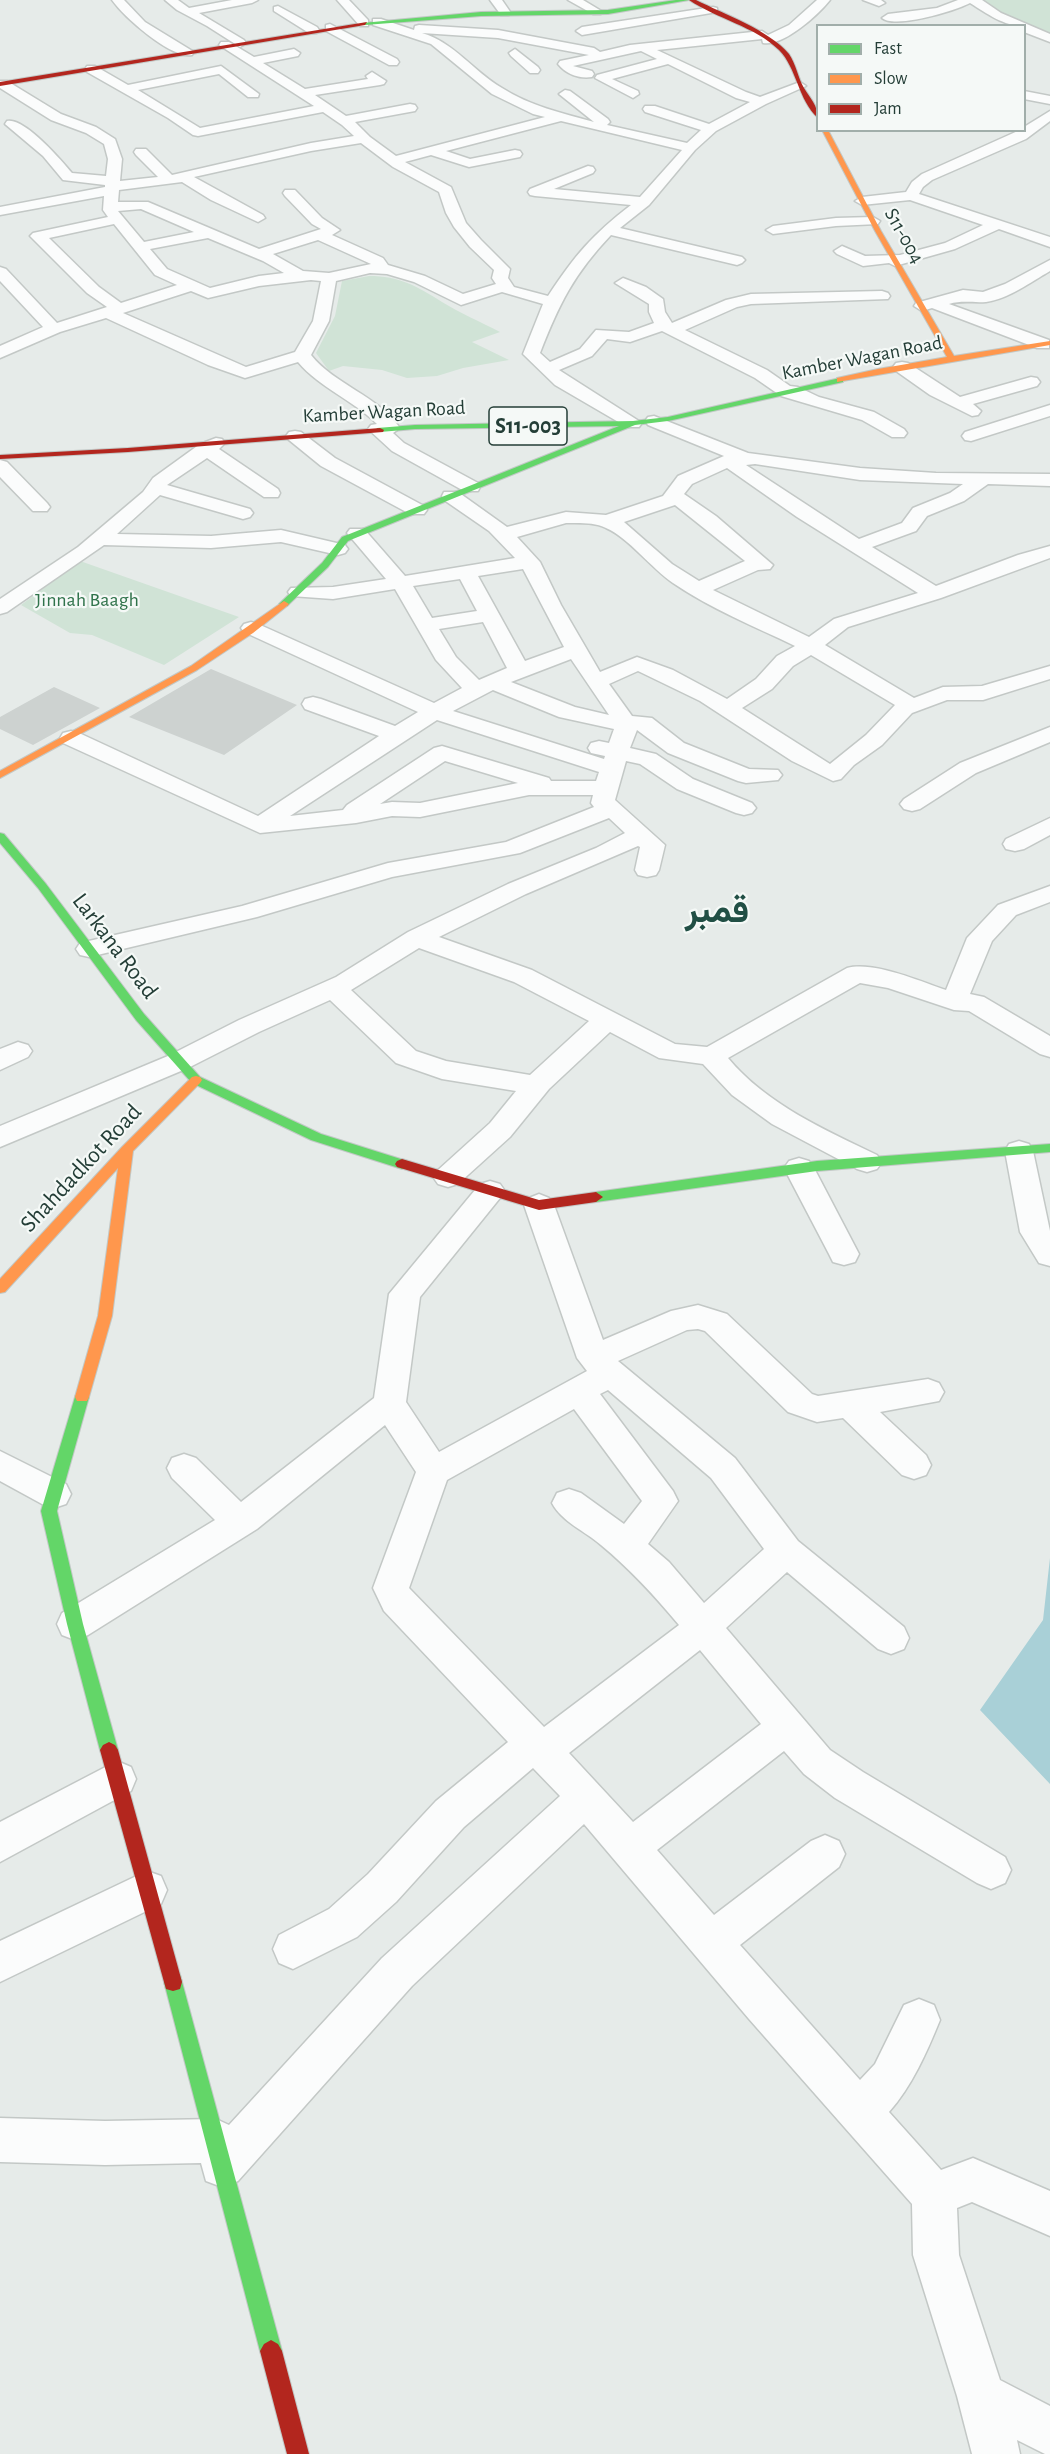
<!DOCTYPE html>
<html>
<head>
<meta charset="utf-8">
<style>
  body { margin:0 }
  #map { position:relative; width:1050px; height:2454px; overflow:hidden; background:#e6ebe9; font-family:"Alegreya Sans",sans-serif }
  canvas { display:block }
  .legend { position:absolute; left:816px; top:24px; width:210px; height:108px; box-sizing:border-box; background:#f5f9f7; border:2px solid #a1aeaa; margin:0; padding:8px 10px; list-style:none; font-size:18px; color:#243e37 }
  .legend li { display:flex; align-items:center; gap:12px; height:30px }
  .legend b { width:30px; border:2px solid #a1aeaa }
</style>
</head>
<body>
<div id="map">
<canvas width="1050" height="2454"></canvas>
<ul class="legend">
<li><b style="height:8px;background:#63d668"></b>Fast</li>
<li><b style="height:8px;background:#ff974d"></b>Slow</li>
<li><b style="height:8px;background:#b3261e"></b>Jam</li>
</ul>
</div>
<script>
const context = document.querySelector('canvas').getContext('2d');
context.lineJoin = 'round';
function fillPath(path, color) {
  context.fillStyle = color;
  context.fill(path, 'evenodd');
}
function stroke(path, color, width, dash) {
  context.strokeStyle = color;
  context.lineWidth = width;
  context.lineCap = dash ? 'butt' : 'round';
  context.setLineDash(dash || []);
  context.stroke(path);
}
function label(font, color, halo, rows, align = 'center') {
  context.font = font + ' "Alegreya Sans",Vazirmatn,sans-serif';
  context.lineWidth = 4.5;
  context.setLineDash([]);
  context.textBaseline = 'middle';
  context.strokeStyle = halo;
  context.fillStyle = color;
  for (const [text, x, y, turn = 0] of rows) {
    context.save();
    context.translate(x, y);
    context.rotate((+turn || 0) * Math.PI / 180);
    context.textAlign = isNaN(turn) ? turn : align;
    if (halo) context.strokeText(text, 0, 0);
    context.fillText(text, 0, 0);
    context.restore();
  }
}
fillPath(new Path2D(`
  M980,0H1050V35L1009,18Z
  M369,276C399,276 417,286 442,302C460,313 481,322 500,332L472,342L509,360L463,368L437,376L407,378L382,370L343,366L329,371L316,353L335,316L342,281Z
  M80,561L239,617L164,665L92,635L70,633L21,605Z`), '#d0e3d6');
fillPath(new Path2D(`
  M1050,1558V1784L980,1710L1043,1620Z`), '#a9d0d7');
fillPath(new Path2D(`
  M211,669L297,705L224,755L129,717Z
  M54,687L100,708L33,745L0,729V717Z`), '#cdd2d0');
const street = new Path2D(`
  M112,0H124L145,22L194,52L192,55C171,59 124,17 112,0Z
  M165,0H178L189,8L232,0H258L252,3L199,13L244,40L246,43L240,47L207,26L177,10Z
  M337,0H349L368,20V26H360Z
  M490,0H502L511,13L509,15H501Z
  M568,0H583L603,12L601,14H593Z
  M817,0H830C818,15 783,47 763,43L762,39L657,50L746,92L760,97L800,82L806,86L766,104L716,131L695,150L649,205L620,228L742,257L745,260L742,263L737,265L611,235C574,274 559,304 540,353L550,362L580,349L596,330L629,332L654,323L649,312V304L615,283L623,278L646,287L663,299L665,312L672,323L726,300L751,294L882,291L888,293L890,296L888,299L751,304L737,307L685,330L767,370L790,386L798,387L819,397L874,412L904,429L907,433L904,437H892L862,420L781,396L755,378L662,331L630,342L607,339L592,356L559,370L642,423L639,427H627L555,385L523,354L543,304L502,292L461,305L414,282L387,274L370,273L336,281L329,321L311,355C335,385 377,395 400,428L393,433L404,443L478,483L480,487L478,491H464L392,451L368,429L371,425L377,424C353,400 320,388 298,362L245,378L208,365L106,318L60,332L0,358V346L43,327L0,281V267L6,269L57,323L107,307L87,293L30,236L33,233L108,217L103,210L104,196L0,215V207L105,187V185L63,180L43,156L5,124L7,121C24,117 61,160 72,173L106,176L108,159L104,144L86,133L51,120L0,88V81H7L61,114L96,127L115,139L122,159L120,181L158,177L136,155L134,152L136,149H146L172,175L311,143L354,136L342,125L323,112L198,136L193,135L168,118L87,72L85,69L87,66H95L128,85L221,66L259,94L258,97H248L219,74L138,90L200,128L314,106L219,45L221,42H229L254,57L294,49L300,53L298,56L263,63L305,89L368,79L366,76L372,72L386,81L384,84L380,85L315,95L346,116L410,104L415,105L417,108L415,111L355,122L370,137L396,156L545,117L533,114L492,94L431,44L373,25V19H381L414,30L415,26L419,25L498,30L594,48L600,52L630,45L762,31L768,35L789,25ZM422,33L498,38L589,55L560,61L558,64C566,74 579,79 592,77L594,74L592,71L573,66L641,51L657,59L597,75L595,78L633,98L639,94L638,91L612,79L668,64L736,98L750,102L709,124L655,106H645L643,109L645,112L701,130L687,143L607,125L610,122L608,119L570,91L565,90L559,94L594,122C562,113 530,106 502,88C473,71 455,43 422,33ZM561,121L682,150L640,197L554,189L593,173L595,170L593,167L588,166L530,189L528,192L530,195L535,196L631,205C592,235 575,255 548,296L514,287L508,278L510,269L481,240L466,223L451,187L405,162L431,155L469,167L520,157L522,154L520,151L515,150L470,159L446,151ZM361,143L393,167L439,192L446,213L454,227L470,247L494,270L492,278L496,284L463,294L425,276L388,265L383,258L332,235L340,230L322,218L295,190H285L283,193L285,196L312,224L321,229L259,249L148,202H118L119,190L182,182L211,200L258,222L265,218L263,215L194,177L311,151ZM141,209L194,232L144,242L118,211ZM114,224L155,275L177,285L121,303L99,287L49,238ZM208,238L263,261L284,273L259,276L210,288L167,269L150,249ZM318,240L371,264L329,273L303,271L273,254ZM311,280L321,281L313,321L295,352L246,367L123,313L191,291L208,298L259,286Z
  M863,0H881L885,3L879,6Z
  M958,0H982L1001,13L1050,34V42L1024,32V26C1003,26 988,14 970,3C955,11 895,29 882,18L888,14L937,8Z
  M278,6L317,27L319,30L317,33H309L274,11V7Z
  M713,7L717,8V12L582,35L576,31L582,27Z
  M330,24L397,59L399,62L397,65H389L326,31V25Z
  M515,49L538,67L540,70L538,73H530L511,56L509,53Z
  M1024,91L1050,96V104L1024,99Z
  M1050,111V121L1026,139L932,180L923,187L919,194L1050,237V247L999,229L955,249L895,266L889,263L863,266L837,254L834,251L842,246L865,256L900,255L945,243L983,225L910,200L862,205L855,201L862,197L906,192L912,182L922,174L1020,130H1024V127Z
  M873,217L880,221L878,224L836,226L773,234L766,230L773,226L836,218Z
  M1050,260V271C1031,282 1008,299 986,302C972,303 963,300 949,304L1049,340V348H1037L932,308L922,311L914,306L916,303L963,290L983,292L1005,284Z
  M902,362L908,363L960,397L1031,377L1037,378L1040,382L1037,386L973,404L981,411L978,415L972,416L930,395L896,371L893,367L896,363Z
  M1050,405V416L971,441L965,440L962,436L965,432Z
  M654,416L748,453L860,468L936,473L1050,474V486L988,484L964,501L927,516L916,531L872,547L936,586L1018,555L1050,546V558L941,598L848,627L825,645L914,698L943,687L982,686L1050,666V679L983,700H947L912,713L882,745L854,765L841,779L833,781L792,761L700,701L638,671L609,684L632,716L652,718L684,743L749,769L778,770L782,775L778,780L746,783L738,781L668,753L637,730L630,748L656,754L693,779L752,803L756,808L752,813L744,815L736,813L677,789L640,764L626,761L615,800L665,845L659,870L656,875L647,877L638,875L635,870L640,847L638,846L526,894L439,937L532,970L675,1044L707,1047L847,968C874,961 919,981 946,990L967,938L998,905L1050,886V902L1016,915L992,941L970,994L984,997L1050,1036V1057L1040,1054L969,1011L954,1010L888,988L860,983L728,1058C766,1104 825,1130 877,1155L882,1162L877,1169L867,1172L857,1169L772,1124L732,1095L703,1064L659,1058L610,1032L549,1089L510,1137L458,1184L448,1187L438,1184L433,1177L438,1170L490,1123L516,1091L442,1079L396,1063L330,1000L259,1032L188,1068L0,1147V1126L168,1056L239,1020L336,977L408,932L508,884L596,848L625,833L609,818L520,853L392,877L257,917L89,957L80,955L76,949L80,943L242,906L388,863L506,842L594,807L591,803L593,795H529L420,817L392,816L356,823L260,833L63,743L60,738L63,733L71,731L79,733L258,816L379,736L305,709L302,704L305,699L313,697L321,699L395,726L418,712L244,632L241,628L244,624L251,622L258,624L434,703L462,688L436,660L395,589L333,599L291,596L288,592L291,588L333,587L386,579L347,533L350,529H364L405,576L515,558L489,531L444,500L442,496L444,492H458L507,527L566,512L606,515L663,496L678,476L724,456L648,425L645,421L648,417ZM755,464L860,480L963,484L950,493L913,508L902,523L859,539L746,465ZM727,468L797,517L918,593L834,619L809,637L713,590L758,570L770,569L773,565L716,516L684,494L692,484ZM675,505L745,561L699,581L672,564L624,522ZM566,523C579,523 594,522 606,528C629,538 651,568 673,583C711,609 754,626 795,646L777,656L756,679L727,699L673,670L637,657L600,672L561,605L540,562L517,537ZM523,569L564,647L525,661L478,576ZM460,579L477,611L432,618L413,586ZM483,622L507,668L479,680L456,657L439,629ZM811,655L895,705L866,735L830,764L742,708L772,689L793,666ZM571,659L609,715L575,707L511,682ZM493,690L559,717L614,729L609,743L599,741L591,743L588,748L591,753L605,756L604,759L453,711ZM437,720L599,772L596,781H551L549,778L442,746L434,748L347,805L343,810L290,816ZM445,761L518,783L420,803L392,802L380,804ZM419,948L514,982L589,1021L530,1075L446,1061L416,1051L351,990Z
  M295,431L301,432L335,458L424,506L427,510L424,514H410L321,466L289,440L286,436L289,432Z
  M216,438L222,439L225,443L219,449L278,489L280,493L278,497H264L207,458L167,485L250,509L253,513L250,517L243,519L160,495L117,534L211,536L281,530L345,545L348,549L345,553L338,555L281,542L211,548L104,545L7,612L0,614V599L78,547L143,492L153,478L200,444Z
  M0,460L7,462L47,503L50,507L47,511H33L0,477Z
  M1050,727V742L976,773L920,809L912,811L904,809L900,804L904,799L960,763Z
  M1050,818V835L1024,849L1015,851L1006,849L1003,844L1006,839Z
  M18,1042L28,1045L32,1051L28,1057L0,1070V1049Z
  M1019,1141L1029,1144L1033,1151L1050,1231V1266L1039,1263L1020,1232L1005,1151L1009,1144Z
  M799,1158L809,1161L814,1168L859,1254L855,1262L844,1265L833,1262L829,1254L784,1168L789,1161Z
  M490,1181L500,1184L505,1191L500,1198L420,1297L406,1402L439,1452L587,1371L577,1358L524,1205L529,1198L539,1194L549,1198L554,1205L603,1340L671,1311L698,1305L727,1314L812,1394L818,1396L928,1379L939,1383L944,1392L939,1401L880,1412L926,1455L931,1465L926,1475L914,1479L902,1475L843,1418L817,1422L788,1412L705,1331L698,1329L687,1330L618,1361L735,1458L798,1541L904,1627L909,1638L904,1649L891,1654L878,1649L787,1572L726,1628L830,1750L863,1772L1005,1857L1011,1870L1005,1883L991,1889L977,1883L835,1798L804,1774L784,1751L657,1850L714,1915L811,1841L825,1835L839,1841L845,1854L839,1867L740,1945L860,2080L875,2064L904,2005L919,1999L934,2005L940,2020C927,2052 912,2086 889,2112L941,2170L973,2158L1050,2191V2236L972,2202L957,2208L959,2255L1000,2380L1050,2406V2454H1045L1017,2440L1020,2454H972L957,2396L913,2255L912,2204L749,2019L584,1824L412,1986L238,2181L222,2187L206,2181L201,2163L105,2165L0,2162V2118L105,2121L216,2119L229,2125L382,1958L560,1796L533,1768L464,1827L396,1902L357,1937L293,1969L279,1963L273,1949L279,1935L329,1909L368,1874L436,1801L508,1742L384,1611L373,1588L416,1472L385,1425L257,1529L88,1635L75,1640L62,1635L57,1624L62,1613L215,1520L172,1478L167,1468L172,1458L184,1454L196,1458L241,1502L374,1398L389,1294L480,1184ZM608,1390L711,1478L764,1549L704,1603L669,1562L648,1544L678,1501L673,1491L600,1394ZM574,1409L642,1501L624,1524L581,1493L569,1489L557,1493L552,1503C562,1522 585,1531 601,1545C630,1569 654,1595 679,1625L544,1727L409,1588L447,1480ZM700,1650L761,1724L633,1822L569,1753Z
  M0,1451L66,1484L71,1494L66,1504L54,1508L42,1504L0,1481Z
  M117,1761L131,1767L136,1779L131,1791L0,1862V1822Z
  M147,1871L161,1876L167,1890L161,1904L0,1982V1941Z`);
const fast = new Path2D(`
  M676,0H689L608,14L481,16L365,25L362,23L481,12L608,10Z
  M840,378H843V382L668,421L635,425L348,541L328,567L287,606L279,604L322,563L342,537L619,426L415,429L380,432L376,430L377,428L415,425L633,421L668,417Z
  M0,833L4,834L46,884L144,1014L200,1077L321,1134L407,1161L409,1164L407,1167L402,1169L311,1140L192,1083L136,1020L38,888L0,843Z
  M1050,1144V1152L817,1171L596,1202L589,1197L596,1192L817,1161Z
  M82,1391L87,1393L89,1397L57,1511L83,1624L118,1750L115,1755L109,1758L103,1755L100,1750L67,1624L41,1511L75,1397L77,1393Z
  M173,1973L180,1975L182,1982L282,2351L278,2358L271,2362L264,2358L260,2351L164,1982L166,1975Z`);
const slow = new Path2D(`
  M822,130H828L881,231L954,356L1050,341V345L837,382V378L878,369L947,357L875,231Z
  M284,601L289,604L287,606L253,633L197,670L0,778V771L191,666Z
  M196,1076L200,1077L202,1080L200,1083L133,1151L112,1316L89,1397L87,1401H77L75,1397L98,1316L118,1168L5,1292L0,1293V1279L122,1147L192,1077Z`);
const jam = new Path2D(`
  M689,0H696C724,14 769,30 789,54C796,64 798,78 804,88C810,98 818,106 818,118C798,100 797,68 779,50C754,26 717,19 689,0Z
  M367,22L365,25L0,86V82Z
  M380,428L384,430L383,432L128,452L0,459V455L128,448Z
  M402,1159L539,1200L596,1192L603,1197L596,1202L539,1210L397,1167L395,1164L397,1161Z
  M109,1742L115,1745L118,1750L182,1982L180,1989L173,1991L166,1989L164,1982L100,1750L103,1745Z
  M271,2340L278,2344L282,2351L309,2454H287L260,2351L264,2344Z`);
stroke(street, '#c3c8c6', 3);
stroke(fast, '#c2c8c6', 2);
stroke(slow, '#c2c8c6', 2);
stroke(jam, '#c2c8c6', 2);
fillPath(street, '#fbfcfc');
fillPath(fast, '#63d668');
fillPath(slow, '#ff974d');
fillPath(jam, '#b3261e');
label('20px', '#243e37', '#f5f9f7', [
  ["S11-004",904,236,61],
  ["Kamber Wagan Road",862,358,-11],
  ["Kamber Wagan Road",384,412,-3]
]);
label('20px', '#30734b', '#f5f9f7', [
  ["Jinnah Baagh",87,600]
]);
for (const [x, y, w] of [
  [528,426,78]
]) {
  const box = new Path2D();
  box.roundRect(x - w / 2, y - 19, w, 38, 4.5);
  context.fillStyle = '#f5f9f7';
  context.fill(box);
  stroke(box, '#243e37', 1.5);
}
label('bold 22px', '#243e37', null, [
  ["S11-003",528,426]
]);
label('24px', '#243e37', '#f5f9f7', [
  ["Larkana Road",115,946,53],
  ["Shahdadkot Road",81,1168,-47]
]);
label('bold 36px', '#214f45', '#f5f9f7', [
  ["قمبر",717,911]
]);
</script>
</body>
</html>
